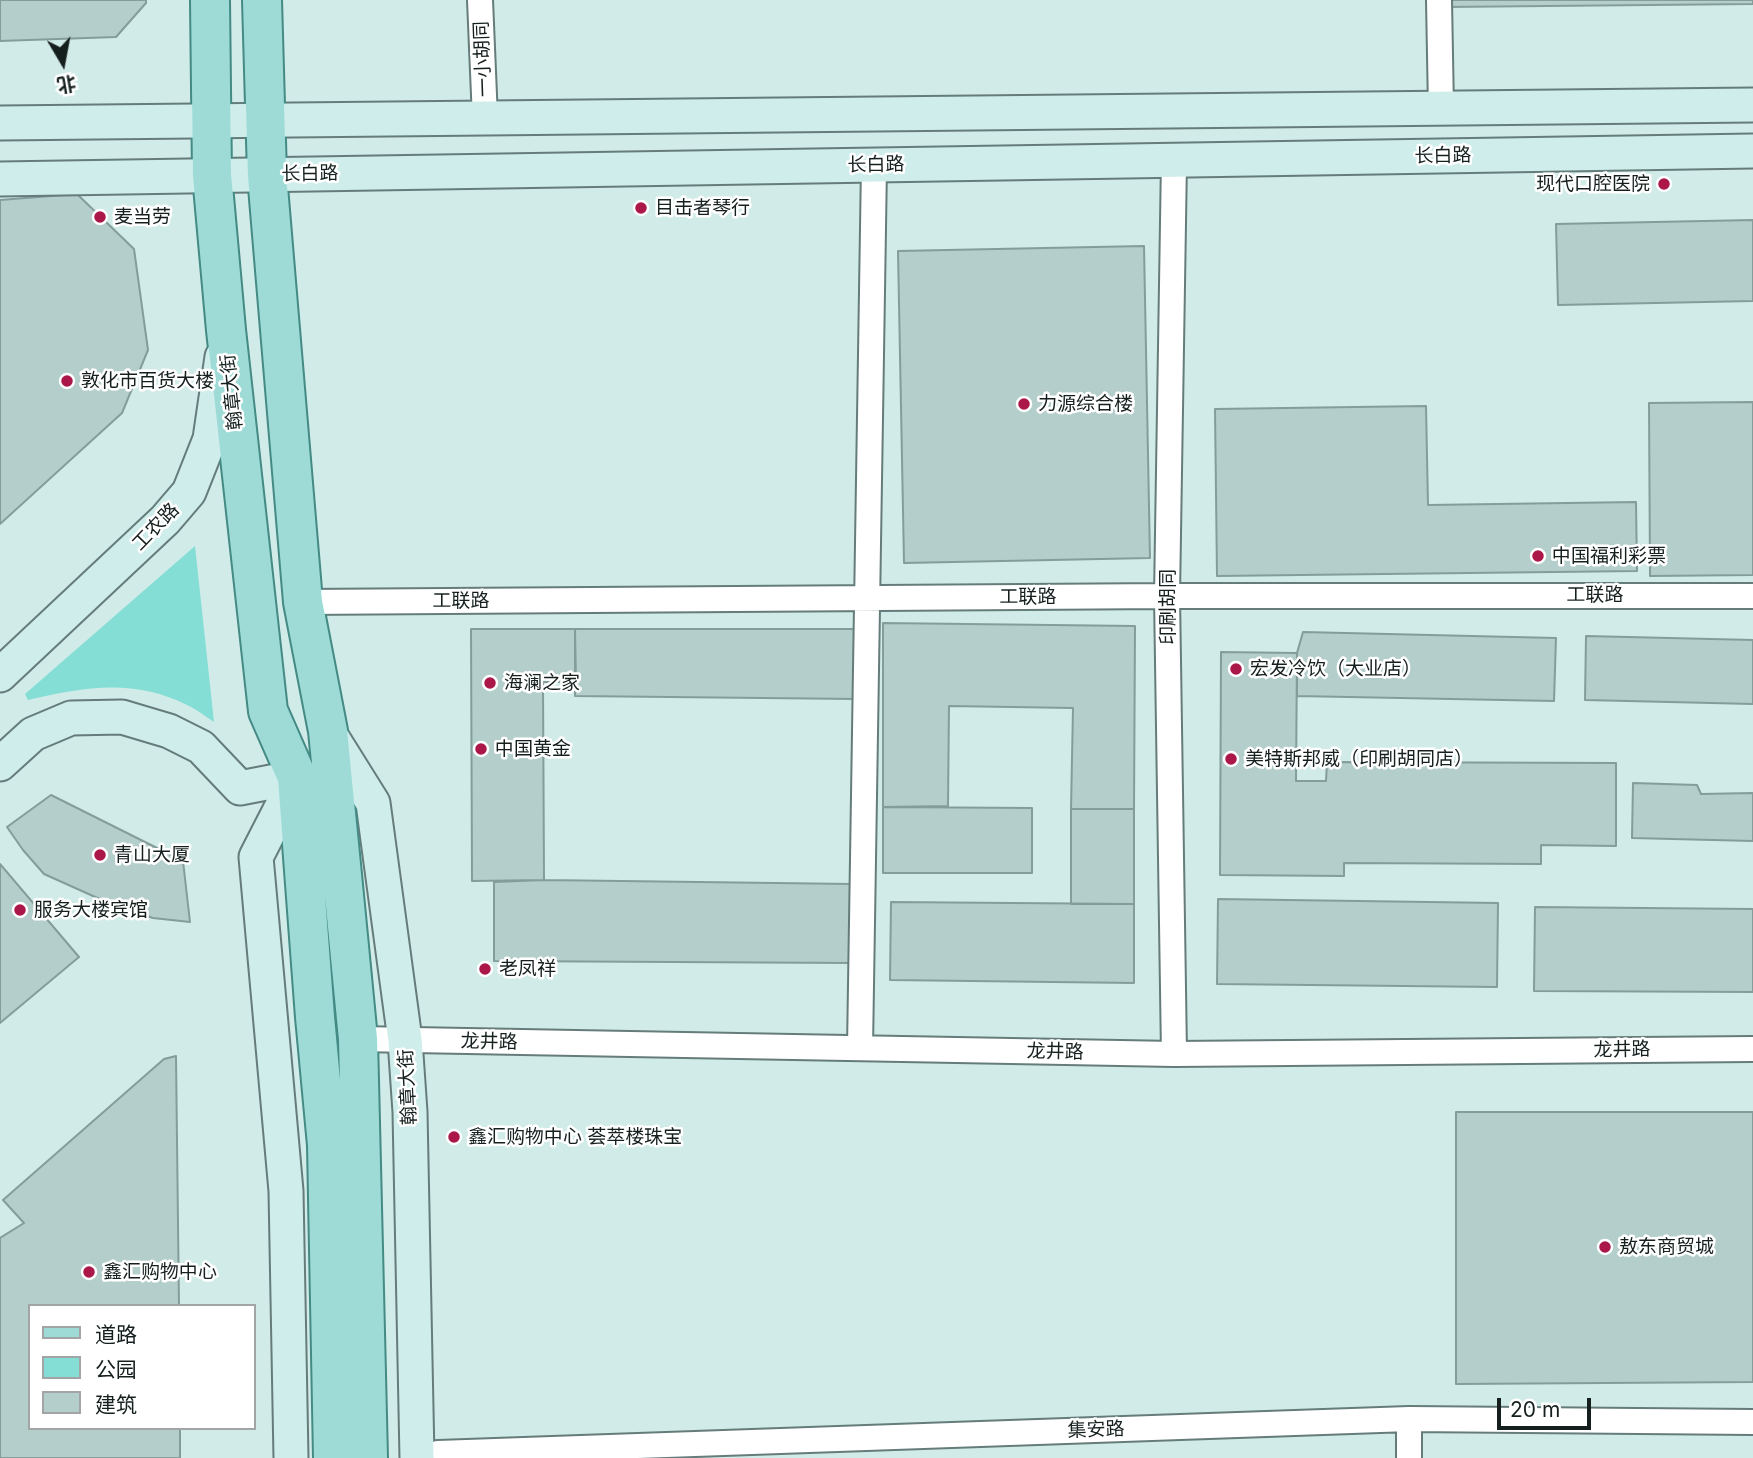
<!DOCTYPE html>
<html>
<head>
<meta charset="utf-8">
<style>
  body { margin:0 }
  #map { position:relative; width:1753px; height:1458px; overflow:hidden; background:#d1ebe8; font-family:Inter,"Noto Sans SC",sans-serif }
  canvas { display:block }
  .legend { position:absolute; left:28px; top:1304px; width:228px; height:126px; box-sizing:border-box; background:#fff; border:2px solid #a1a5a5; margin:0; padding:9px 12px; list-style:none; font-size:21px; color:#151f1e }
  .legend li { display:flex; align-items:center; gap:14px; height:35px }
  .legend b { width:35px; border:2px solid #a1a5a5 }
  .north { position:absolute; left:28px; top:28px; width:70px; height:70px; -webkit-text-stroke:5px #fff; paint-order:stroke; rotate:170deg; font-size:19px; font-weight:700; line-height:28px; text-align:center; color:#151f1e }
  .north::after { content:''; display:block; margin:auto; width:24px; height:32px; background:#151f1e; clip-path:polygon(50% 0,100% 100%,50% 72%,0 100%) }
  .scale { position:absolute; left:1497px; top:1398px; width:94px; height:32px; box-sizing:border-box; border:4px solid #151f1e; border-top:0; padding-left:9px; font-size:21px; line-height:24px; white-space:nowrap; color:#151f1e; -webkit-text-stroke:5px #fff; paint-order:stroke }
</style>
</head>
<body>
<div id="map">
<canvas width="1753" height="1458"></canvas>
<ul class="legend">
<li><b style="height:9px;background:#9edbd7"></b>道路</li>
<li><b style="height:19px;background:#84ded6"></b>公园</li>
<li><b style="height:19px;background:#b4cecb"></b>建筑</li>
</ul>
<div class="north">北</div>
<div class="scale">20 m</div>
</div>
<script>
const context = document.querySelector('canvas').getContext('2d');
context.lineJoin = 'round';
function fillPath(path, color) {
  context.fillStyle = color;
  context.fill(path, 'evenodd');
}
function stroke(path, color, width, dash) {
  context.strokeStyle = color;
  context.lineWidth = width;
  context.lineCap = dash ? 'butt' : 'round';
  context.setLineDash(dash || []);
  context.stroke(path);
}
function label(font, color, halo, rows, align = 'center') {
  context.font = font + ' Inter,"Noto Sans SC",sans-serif';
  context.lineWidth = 5;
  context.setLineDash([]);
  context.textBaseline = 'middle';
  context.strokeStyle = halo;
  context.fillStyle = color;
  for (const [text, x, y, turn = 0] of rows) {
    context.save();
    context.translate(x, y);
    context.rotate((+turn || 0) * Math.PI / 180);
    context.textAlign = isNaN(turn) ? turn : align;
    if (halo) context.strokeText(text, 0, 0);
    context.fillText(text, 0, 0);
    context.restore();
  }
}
fillPath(new Path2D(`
  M195,546L214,722C205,716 196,709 187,705C134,678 83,687 28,700L25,694Z`), '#84ded6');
const building = new Path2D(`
  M0,0H146V3L116,37L0,41Z
  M1445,0H1753V4L1445,7Z
  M77,194L134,249L148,350L122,413L0,524V200Z
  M1753,220V301L1558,305L1556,224Z
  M1144,246L1150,558L904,563L898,251Z
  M1753,402V575L1650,576L1649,403Z
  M1426,406L1428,505L1636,502L1637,571L1217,576L1215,409Z
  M883,623L1135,626L1134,809H1071L1073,708L949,706L948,806L883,807Z
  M471,629H575L576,682H543L544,880L472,881Z
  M575,629H855L856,699L575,696Z
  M1303,632L1556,638L1554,701L1297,696V653Z
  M1586,636L1753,640V704L1585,700Z
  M1221,652L1297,653L1296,781H1326L1327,762L1616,763V846L1541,845V864L1344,863V876L1220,875Z
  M1633,783L1697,785L1701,794L1753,793V841L1632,838Z
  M51,795L183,861L190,922L153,918L113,905L44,874L23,850L7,827Z
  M883,807L1032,808V873H883Z
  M1071,809H1134V904H1071Z
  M0,864L79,957L0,1023Z
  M544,880L852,884L851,963L494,961V882Z
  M1218,899L1498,903L1497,987L1217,984Z
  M891,902L1134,904V983L890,980Z
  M1535,907L1753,909V992L1534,991Z
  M176,1056L179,1306H30V1428H180V1458H0V1238L24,1223L3,1200L164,1059Z
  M1456,1112H1753V1382L1456,1384Z`);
fillPath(building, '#b4cecb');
stroke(building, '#849d9a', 2);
const street = new Path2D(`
  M480,0L485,119
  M1439,0L1441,109
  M1174,160L1167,596L1174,1054
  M303,602L1167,596H1753
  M358,1039L1174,1054L1753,1049
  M860,1048L874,165
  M438,1453L1409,1419L1753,1422
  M1409,1458V1419`);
const secondary = new Path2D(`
  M0,123L1753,105
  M0,179L1753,151
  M0,675L165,520L189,492L210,439L222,357
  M328,731L373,803L405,1040L410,1112L417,1458
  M0,764L33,734L71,718L122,717L169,731L201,747L240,788L297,777
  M291,1458L286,1191L256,857L297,777`);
const primary = new Path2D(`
  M210,0L212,175L226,330L268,711L297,777L315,1017L327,1145L333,1458
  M262,0L267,175L303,602L328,731L358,1039L368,1458`);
stroke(street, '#657c7a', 28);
stroke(secondary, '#657c7a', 37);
stroke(primary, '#448a85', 42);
stroke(street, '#fff', 24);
stroke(secondary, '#ceedeb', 33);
stroke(primary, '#9edbd7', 38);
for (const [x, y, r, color] of [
  [1664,184,7,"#ab1749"],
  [641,208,7,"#ab1749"],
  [100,217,7,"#ab1749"],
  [67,381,7,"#ab1749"],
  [1024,404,7,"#ab1749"],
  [1538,556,7,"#ab1749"],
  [1236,669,7,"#ab1749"],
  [490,683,7,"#ab1749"],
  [481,749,7,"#ab1749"],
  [1231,759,7,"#ab1749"],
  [100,855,7,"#ab1749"],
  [20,910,7,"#ab1749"],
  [485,969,7,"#ab1749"],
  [454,1137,7,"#ab1749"],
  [1605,1247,7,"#ab1749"],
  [89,1272,7,"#ab1749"]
]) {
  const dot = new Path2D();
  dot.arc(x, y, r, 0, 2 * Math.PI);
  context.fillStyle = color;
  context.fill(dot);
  stroke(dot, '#fff', 2.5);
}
label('19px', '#151f1e', '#fff', [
  ["一小胡同",483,59,-92],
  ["长白路",1443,156,-1],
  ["长白路",876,165,-1],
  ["长白路",310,174,-1],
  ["翰章大街",232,392,-96],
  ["工农路",156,527,-46],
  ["工联路",1595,595],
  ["工联路",1028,597],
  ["工联路",461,601],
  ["印刷胡同",1168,607,-90],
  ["龙井路",489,1042,1],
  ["龙井路",1622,1050,-1],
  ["龙井路",1055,1052,1],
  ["翰章大街",408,1087,-93],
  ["集安路",1096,1430,-2]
]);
label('19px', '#151f1e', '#fff', [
  ["现代口腔医院",1650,184,"right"],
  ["目击者琴行",655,208],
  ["麦当劳",114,217],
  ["敦化市百货大楼",81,381],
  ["力源综合楼",1038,404],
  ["中国福利彩票",1552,556],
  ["宏发冷饮（大业店）",1250,669],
  ["海澜之家",504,683],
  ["中国黄金",495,749],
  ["美特斯邦威（印刷胡同店）",1245,759],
  ["青山大厦",114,855],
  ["服务大楼宾馆",34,910],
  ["老凤祥",499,969],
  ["鑫汇购物中心 荟萃楼珠宝",468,1137],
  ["敖东商贸城",1619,1247],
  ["鑫汇购物中心",103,1272]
], 'left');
</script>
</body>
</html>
